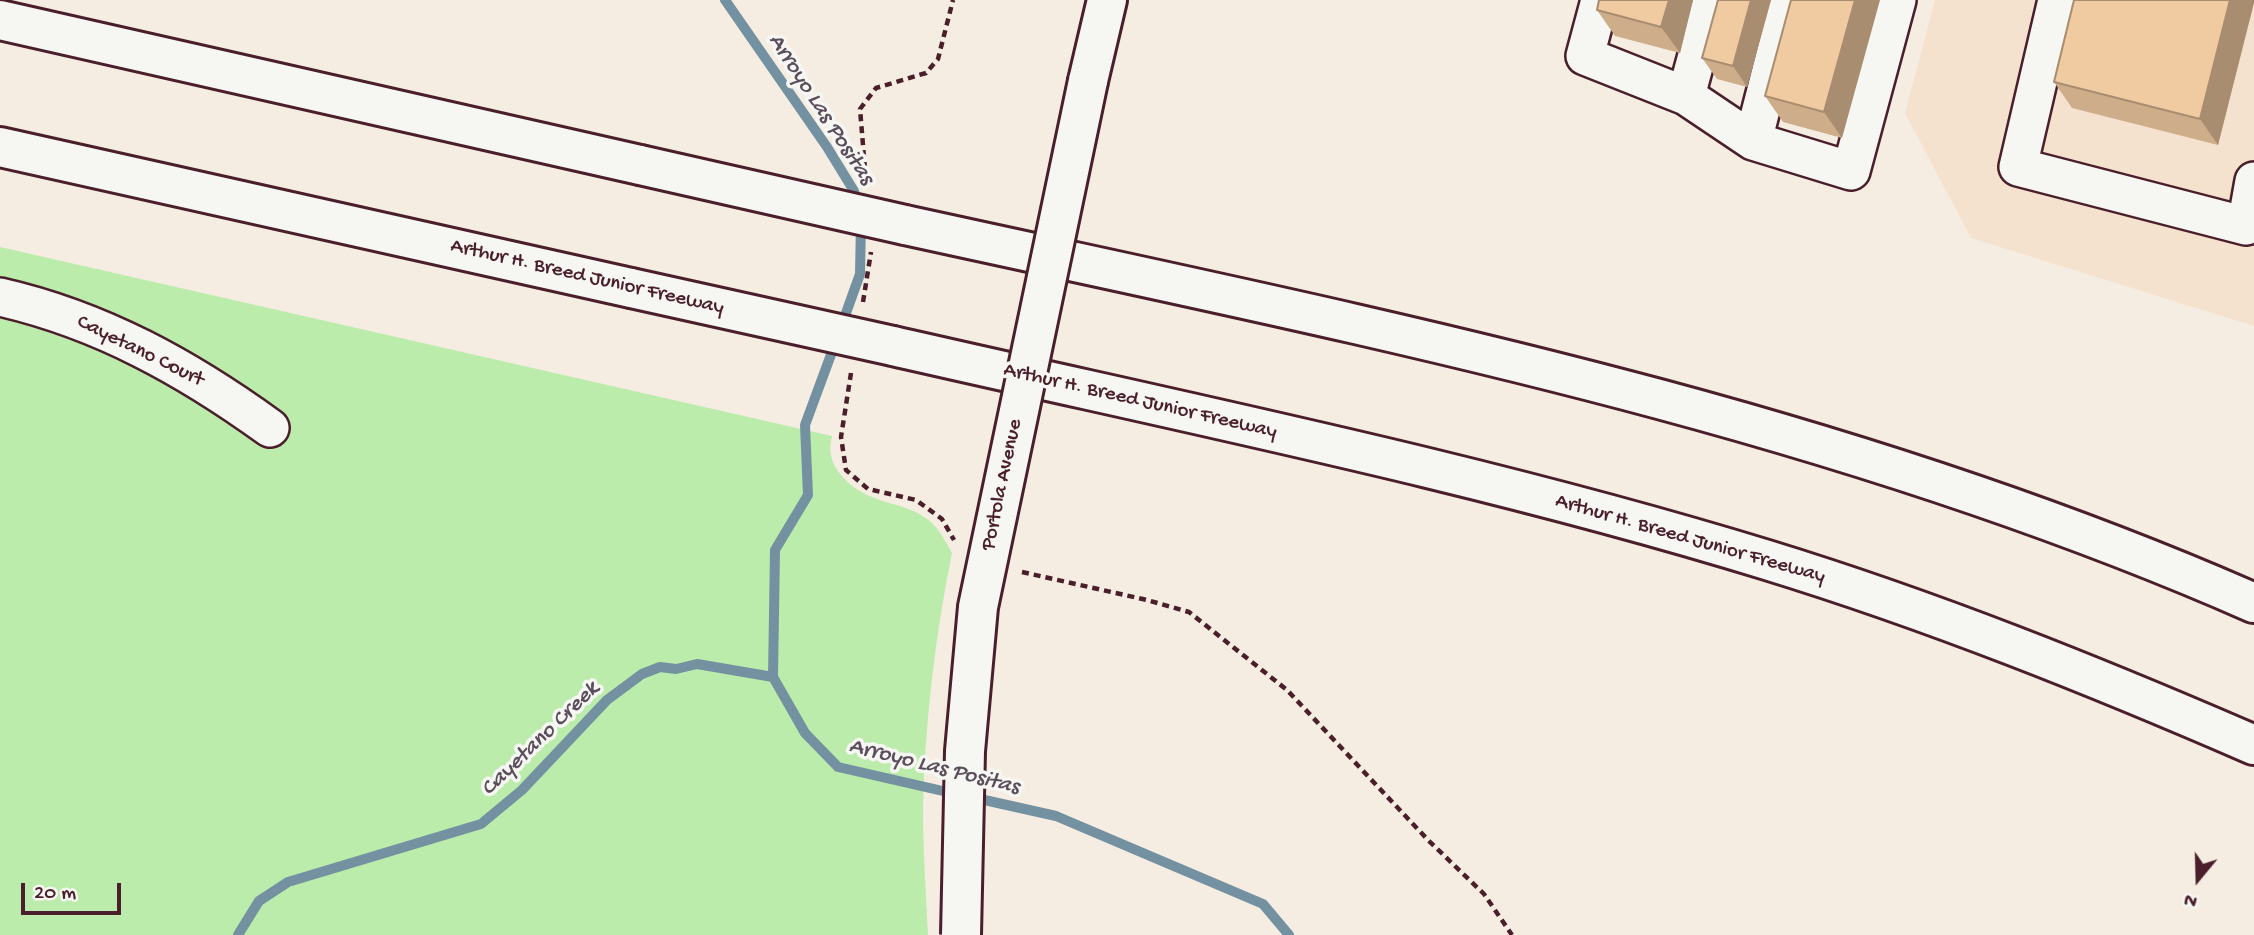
<!DOCTYPE html>
<html>
<head>
<meta charset="utf-8">
<style>
  body { margin:0 }
  #map { position:relative; width:2254px; height:935px; overflow:hidden; background:#f5ede2; font-family:"Gochi Hand",sans-serif }
  canvas { display:block }
  .north { position:absolute; left:2163px; top:844px; width:70px; height:70px; -webkit-text-stroke:5px #f6f6f2; paint-order:stroke; rotate:199deg; font-size:19px; font-weight:700; line-height:28px; text-align:center; color:#4a1f2b }
  .north::after { content:''; display:block; margin:auto; width:24px; height:32px; background:#4a1f2b; clip-path:polygon(50% 0,100% 100%,50% 72%,0 100%) }
  .scale { position:absolute; left:21px; top:883px; width:100px; height:32px; box-sizing:border-box; border:4px solid #4a1f2b; border-top:0; padding-left:9px; font-size:21px; line-height:24px; white-space:nowrap; color:#4a1f2b; -webkit-text-stroke:5px #f6f6f2; paint-order:stroke }
</style>
</head>
<body>
<div id="map">
<canvas width="2254" height="935"></canvas>
<div class="north">N</div>
<div class="scale">20 m</div>
</div>
<script>
const context = document.querySelector('canvas').getContext('2d');
context.lineJoin = 'round';
function fillPath(path, color) {
  context.fillStyle = color;
  context.fill(path, 'evenodd');
}
function stroke(path, color, width, dash) {
  context.strokeStyle = color;
  context.lineWidth = width;
  context.lineCap = dash ? 'butt' : 'round';
  context.setLineDash(dash || []);
  context.stroke(path);
}
function label(font, color, halo, rows, align = 'center') {
  context.font = font + ' "Gochi Hand",sans-serif';
  context.lineWidth = 7;
  context.setLineDash([]);
  context.textBaseline = 'middle';
  context.strokeStyle = halo;
  context.fillStyle = color;
  for (const [text, x, y, turn = 0] of rows) {
    context.save();
    context.translate(x, y);
    context.rotate((+turn || 0) * Math.PI / 180);
    context.textAlign = isNaN(turn) ? turn : align;
    if (halo) context.strokeText(text, 0, 0);
    context.fillText(text, 0, 0);
    context.restore();
  }
}
fillPath(new Path2D(`
  M1935,0H2254V326L1971,238L1905,113Z`), '#f4e2ce');
fillPath(new Path2D(`
  M0,247L832,436C828,452 831,463 841,475C867,507 905,499 931,522C940,531 946,542 952,553C935,636 925,723 923,807C923,850 926,893 928,935H0Z`), '#bcecac');
stroke(new Path2D(`
  M725,0L827,147L854,191L857,205
  M841,327L860,274L861,223
  M836,341L805,425L808,495L775,550L773,677L805,733L838,767L956,794
  M971,797L1056,816L1263,904L1289,935
  M238,935L259,901L288,882L481,824L522,790L607,700L642,674L660,667L676,669L697,664L773,677`), '#7391a0', 10);
const minor = new Path2D(`
  M1600,0L1585,56L1686,96L1753,141L1851,171L1897,0
  M2057,0L2018,167L2246,226L2254,181
  M1686,96L1712,0
  M1753,141L1789,0
  M0,297C101,320 187,368 270,428`);
const major = new Path2D(`
  M1088,81L1107,0`);
const highway = new Path2D(`
  M0,20L640,165
  M0,147L631,288
  M905,225C1361,325 1824,414 2254,603
  M893,346C1185,413 1480,472 1767,560C1933,611 2095,676 2254,745`);
stroke(minor, '#4a1f2b', 42);
stroke(major, '#4a1f2b', 44);
stroke(highway, '#4a1f2b', 44);
stroke(new Path2D(`
  M866,181L860,109L876,88L926,73L938,59L953,0
  M863,302L871,252
  M851,373L841,437L846,470L868,489L916,500L942,519L954,540
  M1022,572L1147,600L1189,612L1287,690L1428,840L1484,894L1512,935`), '#4a1f2b', 4.5, [7, 5]);
stroke(minor, '#f6f6f2', 37);
stroke(major, '#f6f6f2', 38);
stroke(highway, '#f6f6f2', 38);
const majorBridge = new Path2D(`
  M961,935L965,751L978,607L1088,81`);
const highwayBridge = new Path2D(`
  M640,165L905,225
  M631,288L893,346`);
stroke(majorBridge, '#4a1f2b', 44, []);
stroke(highwayBridge, '#4a1f2b', 44, []);
stroke(majorBridge, '#f6f6f2', 38);
stroke(highwayBridge, '#f6f6f2', 38);
fillPath(new Path2D(`
  M1599,0H1693L1680,53L1615,36L1597,10Z
  M1718,0H1771L1747,87L1717,79L1702,58Z
  M1791,0L1842,138L1783,122L1765,96Z
  M2254,0L2218,145L2072,108L2054,82Z`), '#ceae8a');
fillPath(new Path2D(`
  M1669,0H1693L1680,53L1661,27Z
  M1751,0H1771L1747,87L1733,66Z
  M1855,0H1880L1842,138L1824,112Z
  M2230,0H2254V3L2218,145L2200,119Z`), '#a88d70');
const building = new Path2D(`
  M1599,0H1669L1661,27L1597,10Z
  M1718,0H1751L1733,66L1702,58Z
  M1791,0H1855L1824,112L1765,96Z
  M2074,0H2230L2200,119L2054,82Z`);
fillPath(building, '#f0caa0');
stroke(building, '#a88d70', 2);
label('21px', '#4a1f2b', '#f6f6f2', [
  ["Arthur H. Breed Junior Freeway",587,278,13],
  ["Cayetano Court",140,352,26],
  ["Arthur H. Breed Junior Freeway",1140,402,13],
  ["Portola Avenue",1003,485,-78],
  ["Arthur H. Breed Junior Freeway",1690,540,16]
]);
label('italic 23px', '#5b4e5c', '#f6f6f2', [
  ["Arroyo Las Positas",820,110,57],
  ["Cayetano Creek",541,740,-44],
  ["Arroyo Las Positas",934,768,14]
]);
</script>
</body>
</html>
